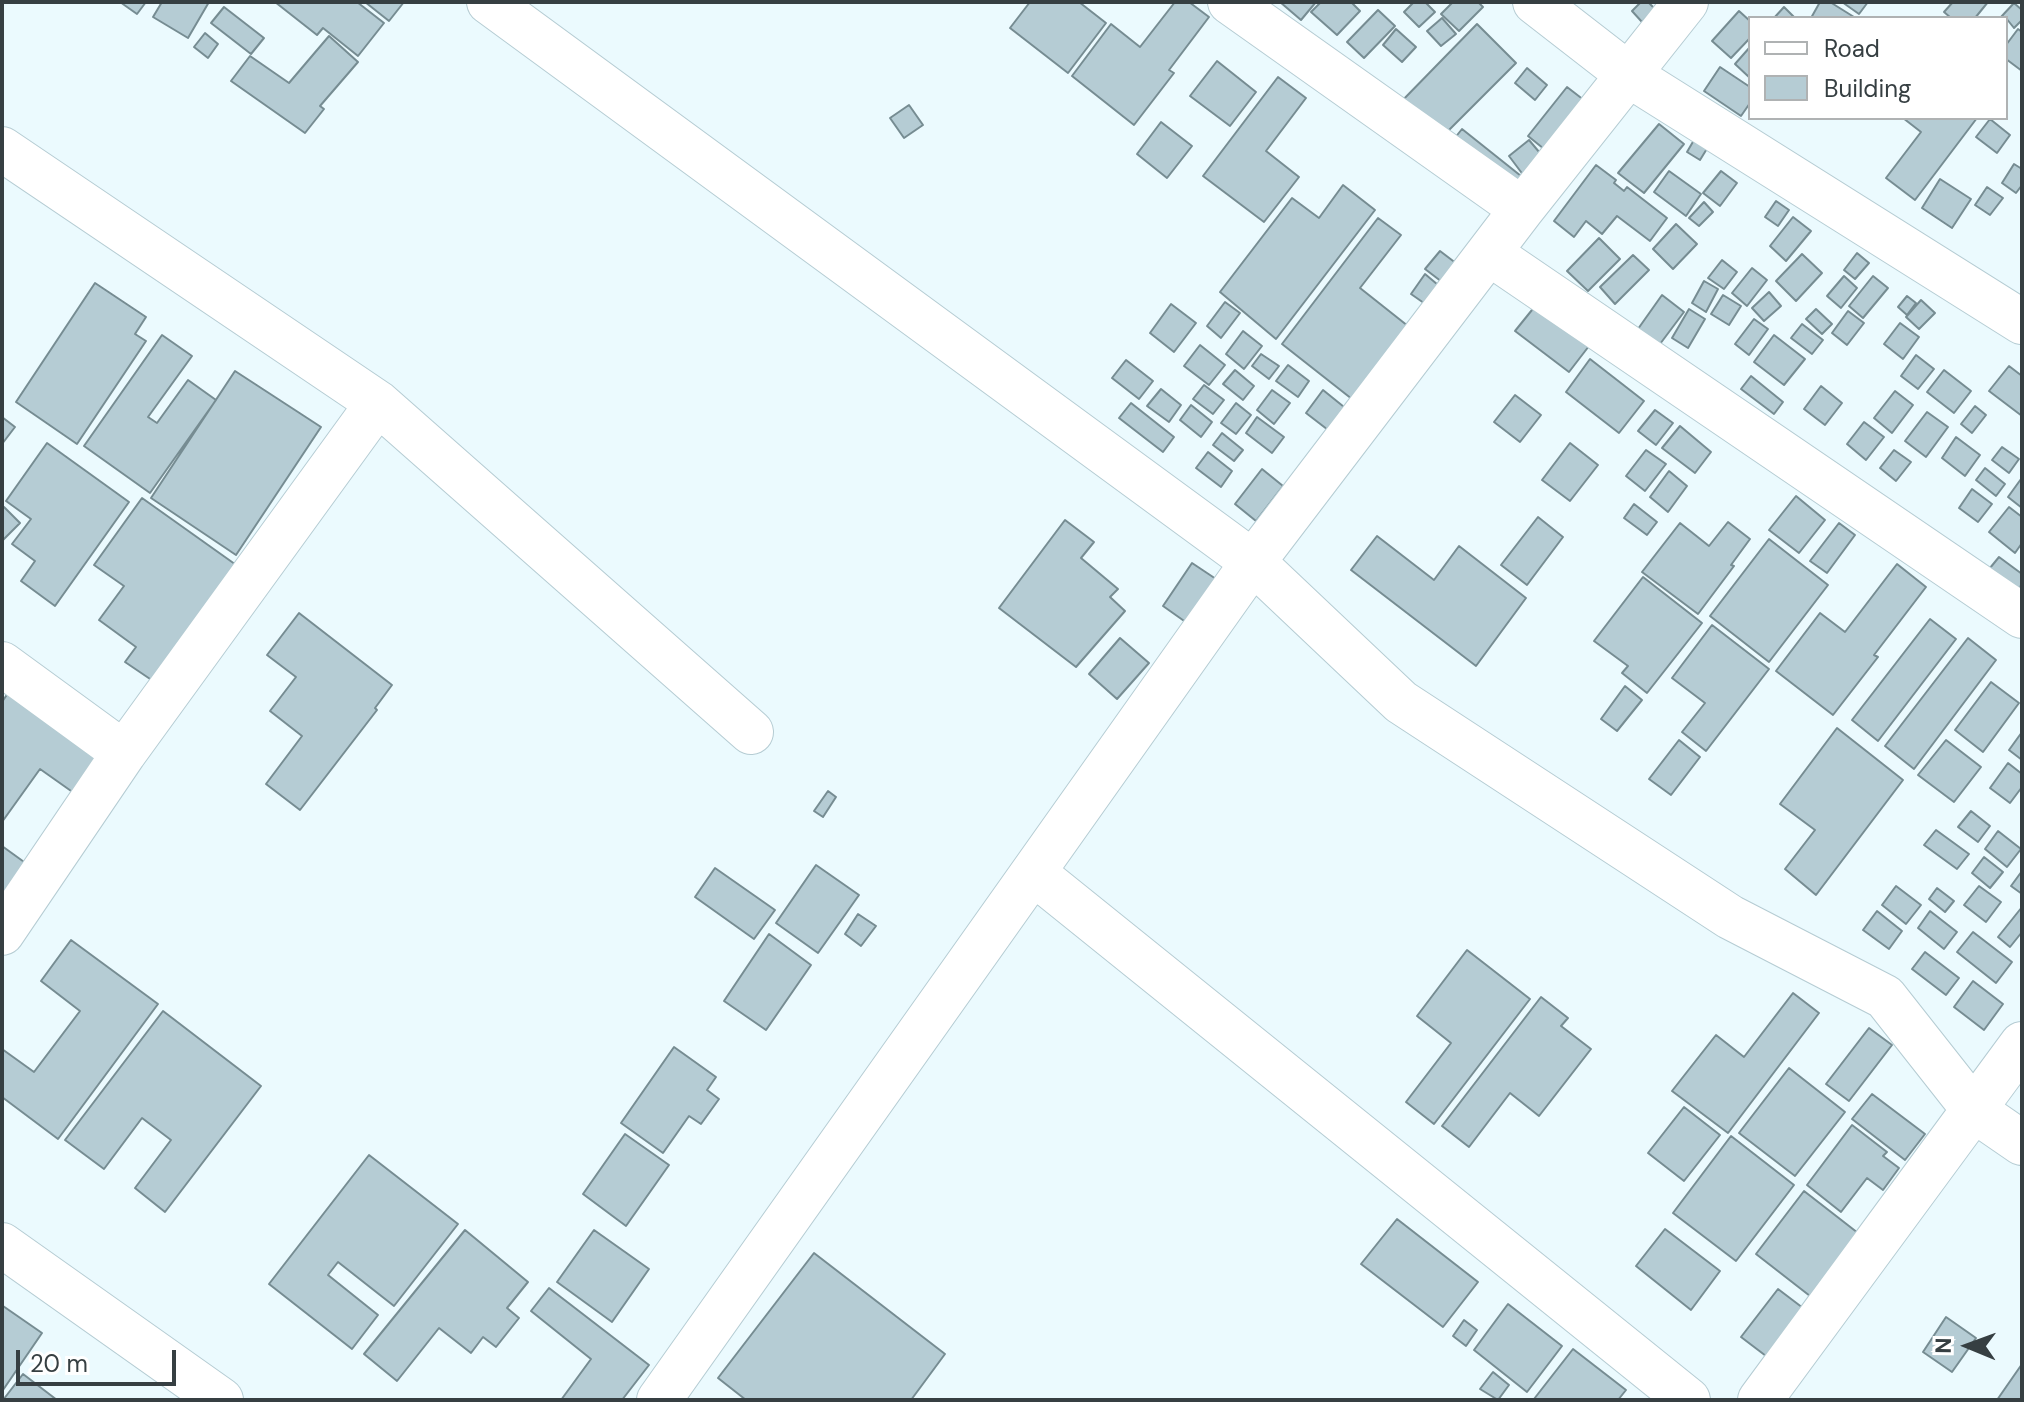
<!DOCTYPE html>
<html>
<head>
<meta charset="utf-8">
<style>
  body { margin:0 }
  #map { position:relative; width:2024px; height:1402px; overflow:hidden; background:#ebfafe; font-family:"DM Sans",sans-serif }
  canvas { display:block }
  .frame { position:absolute; inset:0; border:4px solid #363f42; pointer-events:none }
  .legend { position:absolute; left:1748px; top:16px; width:260px; height:104px; box-sizing:border-box; background:#fff; border:2px solid #afb2b3; margin:0; padding:10px 14px; list-style:none; font-size:24px; color:#363f42 }
  .legend li { display:flex; align-items:center; gap:16px; height:40px }
  .legend b { width:40px; border:2px solid #afb2b3 }
  .north { position:absolute; left:1928px; top:1306px; width:80px; height:80px; -webkit-text-stroke:6px #fff; paint-order:stroke; rotate:271deg; font-size:22px; font-weight:700; line-height:32px; text-align:center; color:#363f42 }
  .north::after { content:''; display:block; margin:auto; width:28px; height:36px; background:#363f42; clip-path:polygon(50% 0,100% 100%,50% 72%,0 100%) }
  .scale { position:absolute; left:16px; top:1350px; width:160px; height:36px; box-sizing:border-box; border:4px solid #363f42; border-top:0; padding-left:10px; font-size:24px; line-height:28px; white-space:nowrap; color:#363f42; -webkit-text-stroke:6px #fff; paint-order:stroke }
</style>
</head>
<body>
<div id="map">
<canvas width="2024" height="1402"></canvas>
<div class="frame"></div>
<ul class="legend">
<li><b style="height:10px;background:#fff"></b>Road</li>
<li><b style="height:22px;background:#b5ccd4"></b>Building</li>
</ul>
<div class="north">N</div>
<div class="scale">20 m</div>
</div>
<script>
const context = document.querySelector('canvas').getContext('2d');
context.lineJoin = 'round';
function fillPath(path, color) {
  context.fillStyle = color;
  context.fill(path, 'evenodd');
}
function stroke(path, color, width, dash) {
  context.strokeStyle = color;
  context.lineWidth = width;
  context.lineCap = dash ? 'butt' : 'round';
  context.setLineDash(dash || []);
  context.stroke(path);
}
const building = new Path2D(`
  M120,2H146L137,14Z
  M162,2H209L188,38L153,17Z
  M275,2H357L384,23L358,56L323,28L317,35Z
  M365,2H404L389,21Z
  M1030,2H1079L1106,23L1068,73L1010,28Z
  M1175,2H1189L1209,17L1169,70L1174,73L1134,125L1072,76L1111,24L1140,47Z
  M1280,2H1316L1301,20Z
  M1321,2H1351L1360,11L1337,35L1311,12Z
  M1414,2H1425L1435,12L1419,27L1404,12Z
  M1453,2H1478L1483,7L1459,31L1441,14Z
  M1641,2H1648L1655,9L1642,22L1632,11Z
  M1820,2H1830L1854,17L1811,18Z
  M1842,2H1868L1859,14Z
  M1953,2H1988L1975,18H1951L1944,12Z
  M2014,3L2022,10V20L2014,28L2006,18L2001,17Z
  M224,7L264,38L251,54L211,23Z
  M1784,7L1795,18H1774Z
  M1378,10L1395,26L1364,58L1347,42Z
  M1739,11L1750,21V38L1731,58L1712,41Z
  M1442,18L1456,34L1441,46L1427,31Z
  M1477,24L1516,63L1436,143L1398,105Z
  M1396,29L1416,47L1402,62L1383,45Z
  M2018,29L2022,32V71L2006,59V45Z
  M205,33L218,44L208,58L194,47Z
  M329,36L358,62L320,106L324,109L305,133L231,81L250,56L289,83Z
  M1750,47V78L1735,64Z
  M1217,61L1256,92L1230,126L1190,96Z
  M1720,67L1750,87V103L1741,116L1704,91Z
  M1527,68L1547,85L1535,100L1515,83Z
  M1278,77L1306,98L1266,151L1299,177L1264,222L1203,176Z
  M1567,87L1589,104L1549,153L1528,136Z
  M909,105L923,125L904,138L890,118Z
  M1903,118H1977L1915,200L1886,178L1921,132Z
  M1990,119L2010,135L1997,153L1976,137Z
  M1161,122L1192,146L1167,178L1137,154Z
  M1659,124L1684,144L1644,193L1618,173Z
  M1462,129L1526,180L1510,200L1446,149Z
  M1529,140L1545,159L1524,176L1509,156Z
  M1694,140L1708,147L1700,160L1687,152Z
  M2014,164L2022,169V185L2016,193L2002,183Z
  M1596,165L1616,180L1614,183L1624,191L1627,187L1667,218L1650,241L1617,216L1602,234L1586,221L1574,237L1554,221Z
  M1669,171L1701,194L1686,216L1654,192Z
  M1721,171L1737,183L1720,206L1703,193Z
  M1940,179L1971,199L1952,228L1922,208Z
  M1343,185L1375,210L1276,339L1220,292L1292,198L1319,218Z
  M1987,187L2003,198L1990,215L1975,205Z
  M1776,201L1789,210L1778,226L1765,217Z
  M1704,202L1713,212L1699,226L1689,218Z
  M1793,217L1811,231L1786,261L1770,246Z
  M1378,218L1401,235L1360,288L1413,330L1357,403L1282,344Z
  M1676,224L1697,244L1673,269L1653,249Z
  M1599,238L1620,259L1588,291L1567,271Z
  M1440,251L1461,267L1446,285L1425,269Z
  M1857,253L1869,263L1855,279L1844,270Z
  M1802,254L1822,273L1796,301L1776,281Z
  M1633,255L1649,270L1615,304L1600,287Z
  M1722,260L1737,272L1724,289L1708,278Z
  M1752,268L1767,280L1747,306L1732,293Z
  M1425,274L1444,290L1431,308L1411,294Z
  M1844,276L1857,288L1841,308L1827,296Z
  M1873,276L1888,288L1863,318L1849,306Z
  M1704,281L1718,289L1706,312L1692,303Z
  M95,283L146,317L135,334L146,341L77,444L16,402Z
  M1769,292L1781,306L1764,321L1752,308Z
  M1662,295L1684,312L1654,352L1633,336Z
  M1723,295L1741,306L1729,325L1711,314Z
  M1907,296L1916,303L1907,315L1898,307Z
  M1921,300L1935,313L1919,329L1906,317Z
  M1225,302L1240,313L1221,338L1207,326Z
  M1171,304L1196,323L1174,352L1150,333Z
  M1536,305L1589,346L1569,372L1515,331Z
  M1689,309L1705,319L1688,348L1672,338Z
  M1816,309L1832,324L1822,334L1806,319Z
  M1848,311L1864,323L1847,345L1832,333Z
  M1754,319L1768,329L1749,355L1735,344Z
  M1900,323L1919,337L1903,359L1884,344Z
  M1802,324L1823,340L1812,354L1791,338Z
  M1243,331L1262,346L1244,369L1226,354Z
  M162,335L192,356L148,417L157,423L188,380L216,400L150,493L84,446Z
  M1774,335L1805,359L1784,385L1754,362Z
  M1200,345L1225,365L1209,385L1184,366Z
  M1261,354L1279,366L1269,379L1252,366Z
  M1916,355L1934,369L1918,389L1901,376Z
  M1590,359L1644,401L1619,433L1566,392Z
  M1126,360L1153,381L1139,399L1112,378Z
  M1288,365L1309,381L1298,397L1276,381Z
  M2009,366L2022,376V416L1989,391Z
  M1235,370L1254,386L1243,400L1223,384Z
  M1944,370L1971,391L1954,413L1927,392Z
  M235,371L321,427L236,555L151,498Z
  M1751,376L1783,402L1774,414L1741,389Z
  M1204,385L1224,400L1213,414L1193,399Z
  M1821,386L1842,403L1825,425L1804,409Z
  M1161,389L1181,405L1169,422L1147,406Z
  M1272,390L1290,403L1274,424L1257,410Z
  M1323,390L1349,411L1332,433L1306,413Z
  M1895,391L1913,405L1892,433L1874,418Z
  M1515,395L1541,415L1520,442L1494,422Z
  M1131,403L1174,437L1163,452L1119,418Z
  M1236,403L1251,415L1236,434L1221,423Z
  M1191,405L1212,422L1201,437L1180,420Z
  M1975,406L1986,415L1972,433L1961,424Z
  M1655,410L1673,423L1656,445L1638,431Z
  M1927,412L1948,427L1926,457L1905,441Z
  M2,417L15,427L2,444Z
  M1257,417L1284,437L1272,453L1246,433Z
  M1864,422L1884,437L1866,460L1847,444Z
  M1680,426L1711,452L1695,473L1662,448Z
  M1222,433L1243,450L1234,461L1213,445Z
  M1956,437L1980,455L1965,476L1942,458Z
  M47,443L129,502L55,606L21,581L35,561L12,544L31,519L6,501Z
  M1570,443L1598,465L1570,501L1542,480Z
  M2002,447L2019,459L2009,473L1992,460Z
  M1646,450L1666,464L1645,491L1626,476Z
  M1894,450L1911,462L1896,481L1880,468Z
  M1208,452L1232,471L1221,487L1196,468Z
  M1985,468L2005,484L1996,496L1976,480Z
  M1262,469L1283,486L1256,521L1235,504Z
  M1669,471L1687,486L1668,512L1650,497Z
  M2021,479L2022,480V508L2008,497Z
  M1972,489L1992,504L1978,522L1959,508Z
  M1796,496L1825,520L1799,553L1769,530Z
  M142,498L239,567L156,683L125,662L136,647L99,620L124,586L94,565Z
  M1634,504L1657,522L1647,535L1624,518Z
  M4,507L20,523L2,541V509Z
  M2009,507L2022,517V543L2015,553L1989,532Z
  M1538,517L1563,537L1527,585L1501,565Z
  M1065,520L1094,542L1081,558L1118,589L1110,597L1125,611L1076,667L999,608Z
  M1728,522L1750,539L1731,565L1734,566L1698,614L1642,572L1680,523L1709,546Z
  M1839,523L1855,535L1827,573L1810,561Z
  M1377,536L1434,580L1459,546L1526,598L1476,666L1351,570Z
  M1769,539L1828,585L1769,662L1710,616Z
  M1999,557L2022,574V584L2018,590L1990,568Z
  M1192,563L1216,579L1187,623L1163,606Z
  M1897,564L1926,587L1874,655L1878,657L1833,715L1776,671L1820,613L1845,632Z
  M1643,577L1702,623L1647,693L1622,673L1628,666L1594,641Z
  M299,613L392,685L375,708L377,710L300,810L266,784L302,736L270,711L296,677L267,655Z
  M1930,619L1956,639L1878,741L1852,720Z
  M1712,625L1769,669L1706,751L1682,732L1705,703L1672,678Z
  M1120,638L1149,663L1117,699L1089,674Z
  M1968,638L1996,660L1914,769L1885,746Z
  M1991,682L2019,703L1983,752L1955,730Z
  M1625,686L1642,700L1617,731L1601,719Z
  M8,693L106,763L81,798L40,769L2,822V702Z
  M1837,728L1903,780L1816,895L1785,869L1815,830L1780,804Z
  M2022,732V760L2009,750Z
  M1679,740L1700,757L1671,795L1649,779Z
  M1946,740L1981,767L1954,802L1918,775Z
  M2008,763L2022,774V787L2010,803L1990,788Z
  M828,791L836,797L823,817L814,811Z
  M1971,811L1990,826L1978,842L1958,827Z
  M1936,830L1969,854L1957,869L1924,845Z
  M1998,831L2021,849L2007,867L1985,849Z
  M2,846L31,867L9,899L2,894Z
  M1984,857L2003,872L1990,888L1972,873Z
  M816,865L859,895L818,953L776,923Z
  M715,868L775,910L754,939L695,897Z
  M2022,871V894L2011,886Z
  M1896,886L1921,905L1906,924L1882,905Z
  M1979,886L2001,902L1986,922L1964,905Z
  M1937,888L1954,901L1945,912L1929,899Z
  M2022,907V932L2010,947L1998,937Z
  M1877,911L1902,931L1889,949L1863,930Z
  M1930,911L1957,932L1944,949L1918,928Z
  M858,914L876,926L861,946L845,934Z
  M1973,932L2012,962L1996,983L1957,952Z
  M769,934L811,965L766,1030L724,1001Z
  M71,940L158,1004L58,1139L2,1097V1049L34,1072L80,1011L41,981Z
  M1467,950L1530,999L1434,1124L1406,1102L1451,1043L1417,1016Z
  M1925,952L1959,978L1946,995L1912,969Z
  M1973,981L2003,1004L1984,1030L1954,1007Z
  M1793,993L1819,1013L1728,1133L1672,1091L1716,1035L1744,1057Z
  M1541,997L1568,1018L1561,1026L1591,1049L1539,1116L1510,1093L1469,1147L1442,1126Z
  M163,1011L261,1086L165,1212L135,1188L171,1140L142,1118L104,1169L65,1140Z
  M1869,1028L1892,1045L1849,1101L1826,1084Z
  M674,1047L716,1077L707,1090L719,1099L701,1124L689,1116L663,1153L621,1123Z
  M1789,1068L1845,1112L1795,1176L1739,1133Z
  M1872,1094L1925,1134L1905,1160L1852,1119Z
  M1684,1107L1720,1135L1684,1181L1648,1153Z
  M1852,1125L1887,1152L1883,1156L1899,1168L1883,1190L1867,1178L1841,1212L1807,1185Z
  M625,1134L669,1165L626,1226L583,1194Z
  M1731,1136L1794,1185L1736,1261L1673,1213Z
  M369,1155L458,1224L394,1306L338,1262L328,1275L378,1315L352,1349L269,1284Z
  M1804,1191L1858,1233L1810,1296L1756,1254Z
  M1397,1219L1478,1282L1443,1327L1361,1264Z
  M1665,1229L1720,1271L1691,1310L1636,1266Z
  M465,1230L528,1282L507,1308L519,1318L496,1347L483,1337L471,1353L439,1328L397,1381L364,1354Z
  M594,1230L649,1269L612,1322L557,1282Z
  M814,1253L945,1354L911,1400H746L718,1378Z
  M549,1288L649,1365L622,1400H561L591,1359L531,1311Z
  M1778,1289L1803,1308L1766,1356L1741,1337Z
  M1508,1304L1562,1346L1527,1392L1474,1350Z
  M3,1306L42,1333L3,1390L2,1389Z
  M1946,1317L1976,1338L1952,1372L1923,1352Z
  M1464,1320L1477,1330L1466,1346L1453,1336Z
  M1573,1349L1626,1390L1618,1400L1534,1399Z
  M2022,1364V1400H1997Z
  M1493,1372L1509,1385L1498,1400L1480,1389Z
  M23,1374L57,1400H3Z`);
fillPath(building, '#b5ccd4');
stroke(building, '#768c92', 2);
const minor = new Path2D(`
  M489,2L1253,562L1401,702L1730,917L1885,997L1974,1110L2022,1143
  M1230,2L1522,209
  M1535,2L1629,75L2022,322
  M2,149L378,403L751,732
  M1489,253L2022,616
  M2,664L124,753
  M1035,874L1688,1400
  M2,933L124,753L378,403
  M2,1245L221,1400
  M659,1400L1253,562L1522,209L1686,2
  M1760,1400L2022,1044`);
stroke(minor, '#b5ccd3', 46);
stroke(minor, '#fff', 44);
</script>
</body>
</html>
